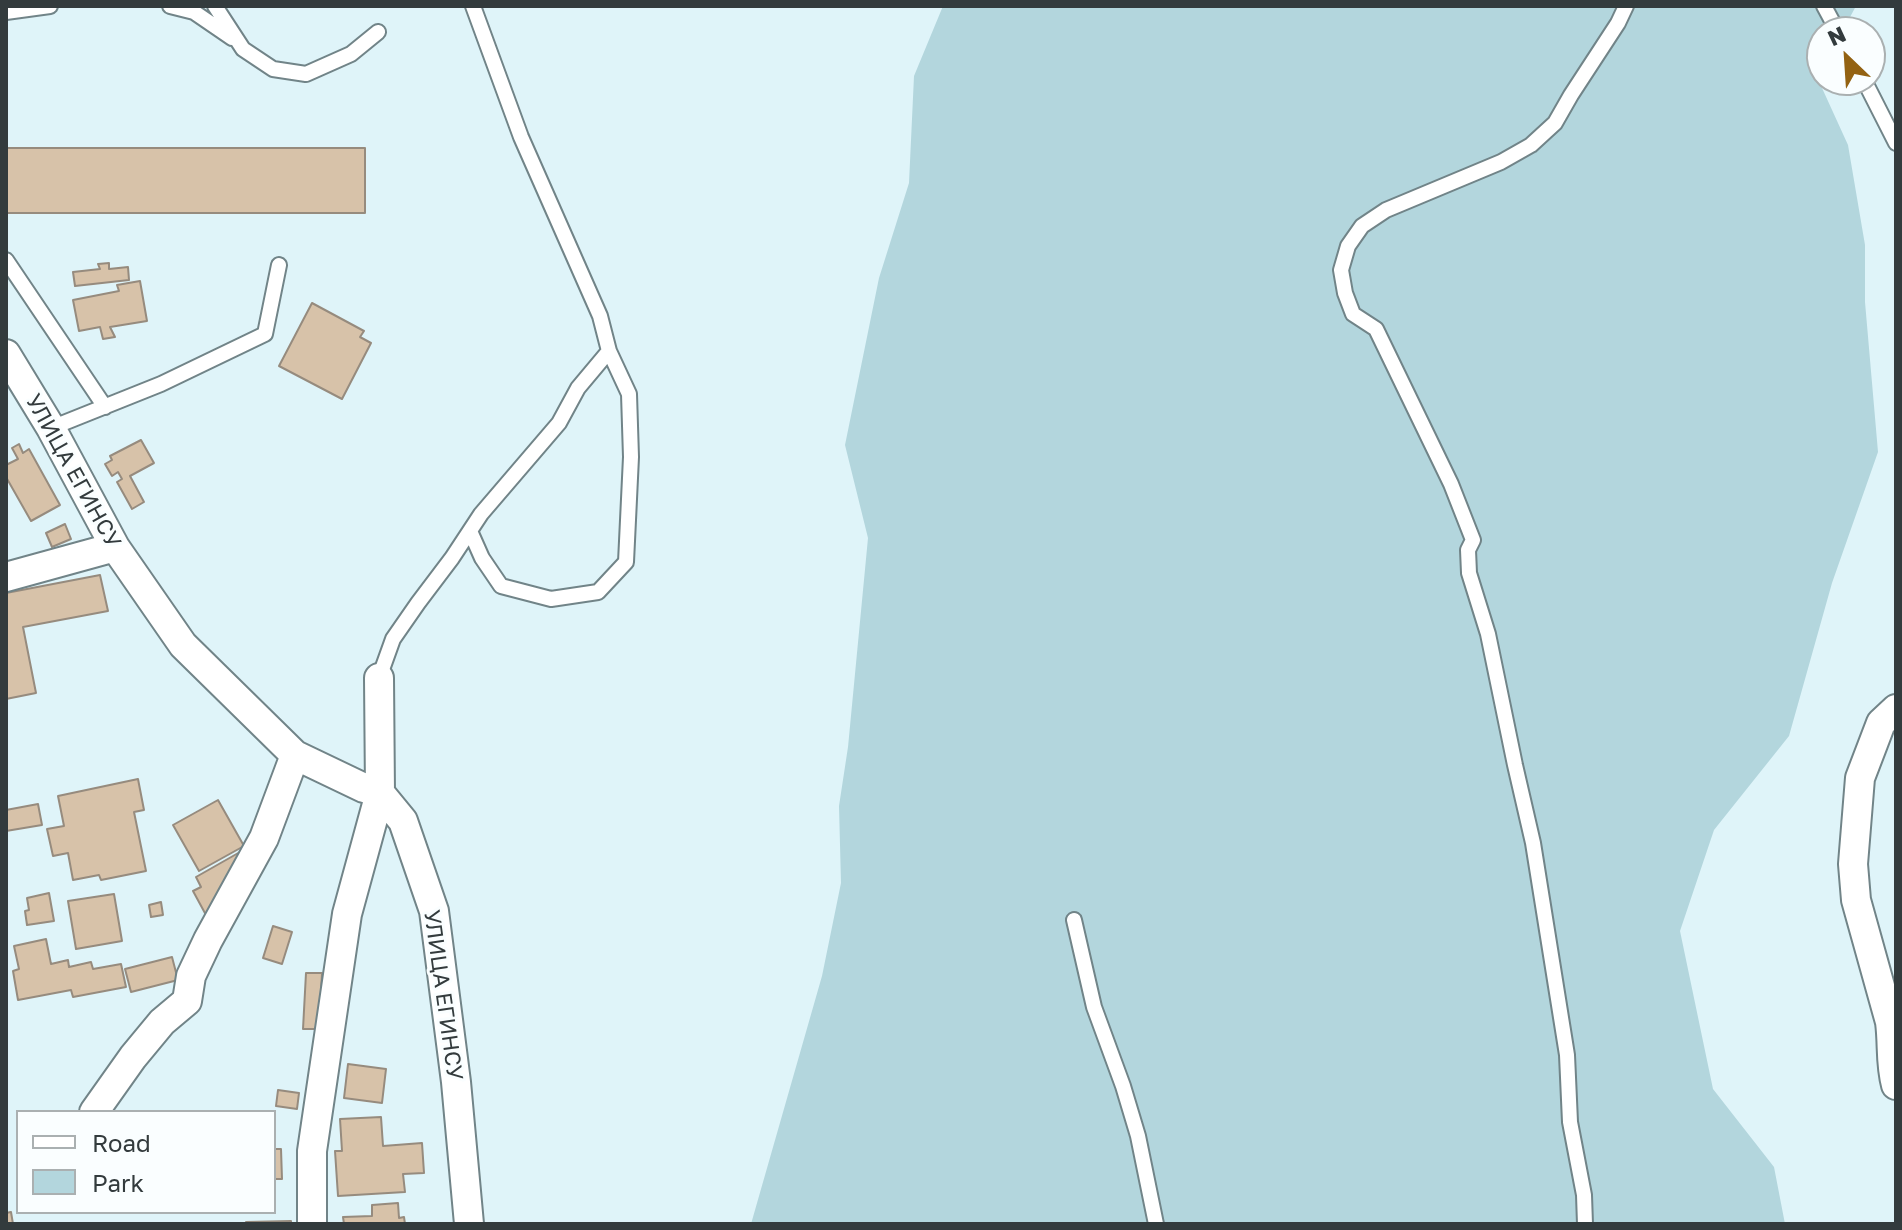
<!DOCTYPE html>
<html>
<head>
<meta charset="utf-8">
<style>
  body { margin:0 }
  #map { position:relative; width:1902px; height:1230px; overflow:hidden; background:#dff4f9; font-family:"Golos Text",sans-serif }
  canvas { display:block }
  .frame { position:absolute; inset:0; border:8px solid #333b3d; pointer-events:none }
  .legend { position:absolute; left:16px; top:1110px; width:260px; height:104px; box-sizing:border-box; background:#fafeff; border:2px solid #aab0b1; margin:0; padding:10px 14px; list-style:none; font-size:24px; color:#333b3d }
  .legend li { display:flex; align-items:center; gap:16px; height:40px }
  .legend b { width:40px; border:2px solid #aab0b1 }
  .north { position:absolute; left:1806px; top:16px; width:80px; height:80px; box-sizing:border-box; background:#fafeff; border:2px solid #aab0b1; border-radius:50%; rotate:335deg; font-size:22px; font-weight:700; line-height:32px; text-align:center; color:#333b3d }
  .north::after { content:''; display:block; margin:auto; width:28px; height:36px; background:#936212; clip-path:polygon(50% 0,100% 100%,50% 72%,0 100%) }
</style>
</head>
<body>
<div id="map">
<canvas width="1902" height="1230"></canvas>
<div class="frame"></div>
<ul class="legend">
<li><b style="height:10px;background:#fff"></b>Road</li>
<li><b style="height:22px;background:#b3d6dd"></b>Park</li>
</ul>
<div class="north">N</div>
</div>
<script>
const context = document.querySelector('canvas').getContext('2d');
context.lineJoin = 'round';
function fillPath(path, color) {
  context.fillStyle = color;
  context.fill(path, 'evenodd');
}
function stroke(path, color, width, dash) {
  context.strokeStyle = color;
  context.lineWidth = width;
  context.lineCap = dash ? 'butt' : 'round';
  context.setLineDash(dash || []);
  context.stroke(path);
}
function label(font, color, halo, rows, align = 'center') {
  context.font = font + ' "Golos Text",sans-serif';
  context.lineWidth = 6;
  context.setLineDash([]);
  context.textBaseline = 'middle';
  context.strokeStyle = halo;
  context.fillStyle = color;
  for (const [text, x, y, turn = 0] of rows) {
    context.save();
    context.translate(x, y);
    context.rotate((+turn || 0) * Math.PI / 180);
    context.textAlign = isNaN(turn) ? turn : align;
    if (halo) context.strokeText(text, 0, 0);
    context.fillText(text, 0, 0);
    context.restore();
  }
}
fillPath(new Path2D(`
  M943,6H1856L1842,32H1822V68L1817,77L1848,145L1865,245V302L1878,452L1832,583L1789,736L1714,830L1680,931L1713,1089L1774,1167L1785,1224H751L822,976L841,883L839,806L848,747L868,538L845,445L879,278L909,183L914,76Z`), '#b3d6dd');
const building = new Path2D(`
  M6,148H365V213H6Z
  M109,263V269L128,267L129,280L75,286L73,272L100,269L98,264Z
  M140,281L147,321L110,327L115,337L103,339L100,327L79,331L73,300L119,291L117,285Z
  M312,303L364,331L360,337L371,343L342,399L279,366Z
  M141,440L154,463L130,476L144,502L132,509L117,482L122,479L118,472L112,476L105,464L112,460L110,456Z
  M19,444L23,453L29,449L60,505L31,521L6,477V465L18,459L12,448Z
  M65,524L71,539L52,547L46,533Z
  M100,575L108,611L23,627L36,693L6,699V593Z
  M138,779L144,810L134,812L146,871L101,880L99,875L73,880L68,853L53,856L47,829L64,826L58,796Z
  M218,800L244,846L199,871L173,825Z
  M38,804L42,825L6,831V810Z
  M240,852L243,857L206,915L193,891L201,887L196,877Z
  M49,893L54,921L27,925L25,911L29,910L27,898Z
  M114,894L122,941L76,949L68,901Z
  M161,902L163,915L151,917L149,905Z
  M273,926L292,932L282,964L263,958Z
  M46,939L51,964L68,960L69,967L91,962L93,969L121,964L126,987L73,997L71,990L18,1000L13,971L19,969L14,946Z
  M172,957L178,980L131,992L125,969Z
  M306,973H322L319,1029H303Z
  M348,1064L386,1069L382,1103L344,1098Z
  M278,1090L299,1093L297,1109L276,1106Z
  M381,1117L383,1146L422,1143L424,1173L403,1174L405,1192L338,1196L335,1151H342L340,1119Z
  M274,1149H281L282,1179H274Z
  M398,1203L399,1218L404,1217L405,1224H344L343,1217L372,1216V1205Z
  M11,1212L13,1224H6V1213Z
  M291,1221V1224H246V1222Z`);
fillPath(building, '#d7c2a9');
stroke(building, '#968b7e', 2);
const service = new Path2D(`
  M170,6L194,12L232,38
  M215,6L243,49L273,69L306,74L351,54L378,32
  M1824,6L1838,32
  M6,12L50,6
  M1864,80L1896,143
  M6,260L105,407
  M51,428L161,384L265,334L279,265
  M470,531L482,558L501,586L551,599L598,592L626,562L631,457L629,394L609,351
  M379,678L393,639L418,603L452,558L481,514L559,423L578,388L609,351L600,316L521,137L473,6
  M1074,920L1094,1007L1123,1086L1138,1136L1156,1224
  M1585,1224L1584,1195L1570,1122L1567,1055L1533,843L1515,765L1488,634L1469,573L1468,550L1473,540L1451,484L1376,329L1353,314L1345,293L1341,270L1348,246L1362,226L1386,210L1501,162L1531,145L1555,123L1571,95L1618,23L1626,6`);
const minor = new Path2D(`
  M6,354L51,428L115,547L183,645L295,755L364,788L380,793L403,821L434,911L456,1082L469,1224
  M6,577L115,547
  M1896,709L1881,723L1860,778L1853,864L1856,900L1890,1022C1893,1045 1890,1063 1896,1085
  M94,1112L133,1057L162,1022L187,1001L191,976L208,940L264,838L295,755
  M312,1224V1151L347,914L380,793L379,678`);
stroke(service, '#718488', 18);
stroke(minor, '#718488', 32);
stroke(service, '#fff', 14);
stroke(minor, '#fff', 28);
label('22px', '#333b3d', '#fafeff', [
  ["УЛИЦА ЕГИНСУ",73,471,61],
  ["УЛИЦА ЕГИНСУ",443,995,82]
]);
</script>
</body>
</html>
